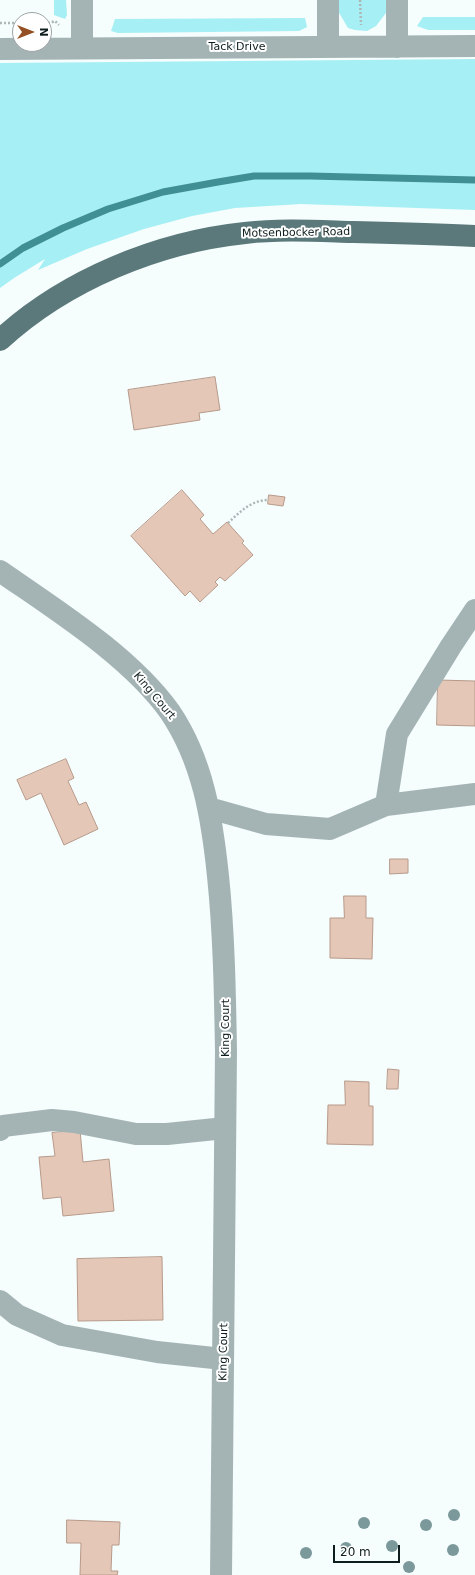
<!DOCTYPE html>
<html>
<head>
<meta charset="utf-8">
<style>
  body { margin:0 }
  #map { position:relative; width:475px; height:1575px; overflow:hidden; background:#f5fdfd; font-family:"DejaVu Sans",sans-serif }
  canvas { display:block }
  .north { position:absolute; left:12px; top:12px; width:40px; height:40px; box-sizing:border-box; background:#fff; border:1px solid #9ea4a5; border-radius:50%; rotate:90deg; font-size:11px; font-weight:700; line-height:16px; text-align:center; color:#0d1c1d }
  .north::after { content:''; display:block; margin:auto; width:14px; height:18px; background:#945024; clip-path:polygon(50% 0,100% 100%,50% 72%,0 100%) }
  .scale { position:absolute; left:333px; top:1545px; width:67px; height:18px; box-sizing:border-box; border:2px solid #0d1c1d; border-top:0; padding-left:5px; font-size:12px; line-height:14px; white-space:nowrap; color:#0d1c1d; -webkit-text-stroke:3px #fff; paint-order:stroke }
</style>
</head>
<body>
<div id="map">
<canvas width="475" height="1575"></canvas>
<div class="north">N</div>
<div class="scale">20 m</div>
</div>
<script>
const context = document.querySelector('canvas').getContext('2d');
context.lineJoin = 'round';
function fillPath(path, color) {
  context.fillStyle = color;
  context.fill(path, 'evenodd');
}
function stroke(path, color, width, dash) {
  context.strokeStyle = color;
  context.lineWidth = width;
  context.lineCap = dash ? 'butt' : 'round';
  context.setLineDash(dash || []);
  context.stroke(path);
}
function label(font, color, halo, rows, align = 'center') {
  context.font = font + ' "DejaVu Sans",sans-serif';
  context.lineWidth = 4;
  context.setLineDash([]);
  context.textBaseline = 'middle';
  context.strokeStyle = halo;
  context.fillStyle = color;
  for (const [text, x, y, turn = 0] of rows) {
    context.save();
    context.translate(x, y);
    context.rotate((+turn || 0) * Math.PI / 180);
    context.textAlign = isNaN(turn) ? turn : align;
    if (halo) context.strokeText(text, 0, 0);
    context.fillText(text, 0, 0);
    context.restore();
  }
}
fillPath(new Path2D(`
  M54,0H66L67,15L65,19L54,15Z
  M338,0H386V13L376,26L367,31L355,30L348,28L338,11Z
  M423,17H475V30H428L417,26Z
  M305,18L307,27L299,31L118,33L111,31L115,19Z
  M475,59V210L301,204L235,208L192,216L144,229L87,249L38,270L45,259L14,278L0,288V63Z`), '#a6eff4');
stroke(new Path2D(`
  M0,264L23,248L63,228L108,209L163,192L218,182L254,176H310L475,180`), '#408f94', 7);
const building = new Path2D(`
  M215,377L220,410L199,413L200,420L134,430L128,390Z
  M182,490L204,515L200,519L213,534L227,522L244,541L242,543L253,555L225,581L220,577L215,582L218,585L200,602L190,591L185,596L131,536Z
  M269,495L285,497L283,506L268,504Z
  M438,680L475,681V726L437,725Z
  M66,759L74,778L68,781L79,805L86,802L98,829L64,845L41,793L26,800L17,780Z
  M390,859H408V873L390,874Z
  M344,896H366V918H373L372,959L330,958V918H344Z
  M388,1069L399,1070L398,1089H387Z
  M345,1081L369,1082V1106H373V1145L327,1144L328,1105H345Z
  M80,1130L83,1162L109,1159L114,1211L63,1216L61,1197L43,1199L39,1157L55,1156L52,1133Z
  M162,1257L163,1320L78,1321L77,1259Z
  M67,1520L120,1522L119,1545H112L111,1571H118L117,1575H80L81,1543H67Z`);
fillPath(building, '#e5c7b7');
stroke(building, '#b69a8a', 1);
stroke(new Path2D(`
  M360,0L361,25
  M0,23H20
  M44,23H50L55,21L59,25
  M228,523C240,512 251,500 269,500`), '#adb7b7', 2.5, [2, 2]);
stroke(new Path2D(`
  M82,0V48
  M328,0V47
  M397,0V47
  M0,49L475,46
  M0,571C56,610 130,656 170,712C203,761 212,818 218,876C224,934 225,993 226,1051L221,1575
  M386,805L397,734L451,646L475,610
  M209,808L266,824L330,829L386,805L475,794
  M0,1130L3,1126L52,1120L74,1122L136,1134H167L225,1128
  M0,1301L17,1315L62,1335L157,1352L223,1359`), '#a4b4b5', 22);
stroke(new Path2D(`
  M0,340C65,280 158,242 245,233C280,229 316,231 351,232C392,233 434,234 475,236`), '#5b797b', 22);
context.fillStyle = '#7b999b';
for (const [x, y] of [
  [454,1515],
  [364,1523],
  [426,1525],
  [392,1546],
  [346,1548],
  [453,1550],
  [306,1553],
  [409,1567]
]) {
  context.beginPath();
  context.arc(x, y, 6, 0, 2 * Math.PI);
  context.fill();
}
label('11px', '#0d1c1d', '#fff', [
  ["Tack Drive",237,47],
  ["Motsenbocker Road",296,233,-1],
  ["King Court",154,696,50],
  ["King Court",226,1028,-90],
  ["King Court",224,1352,-89]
]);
</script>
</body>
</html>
